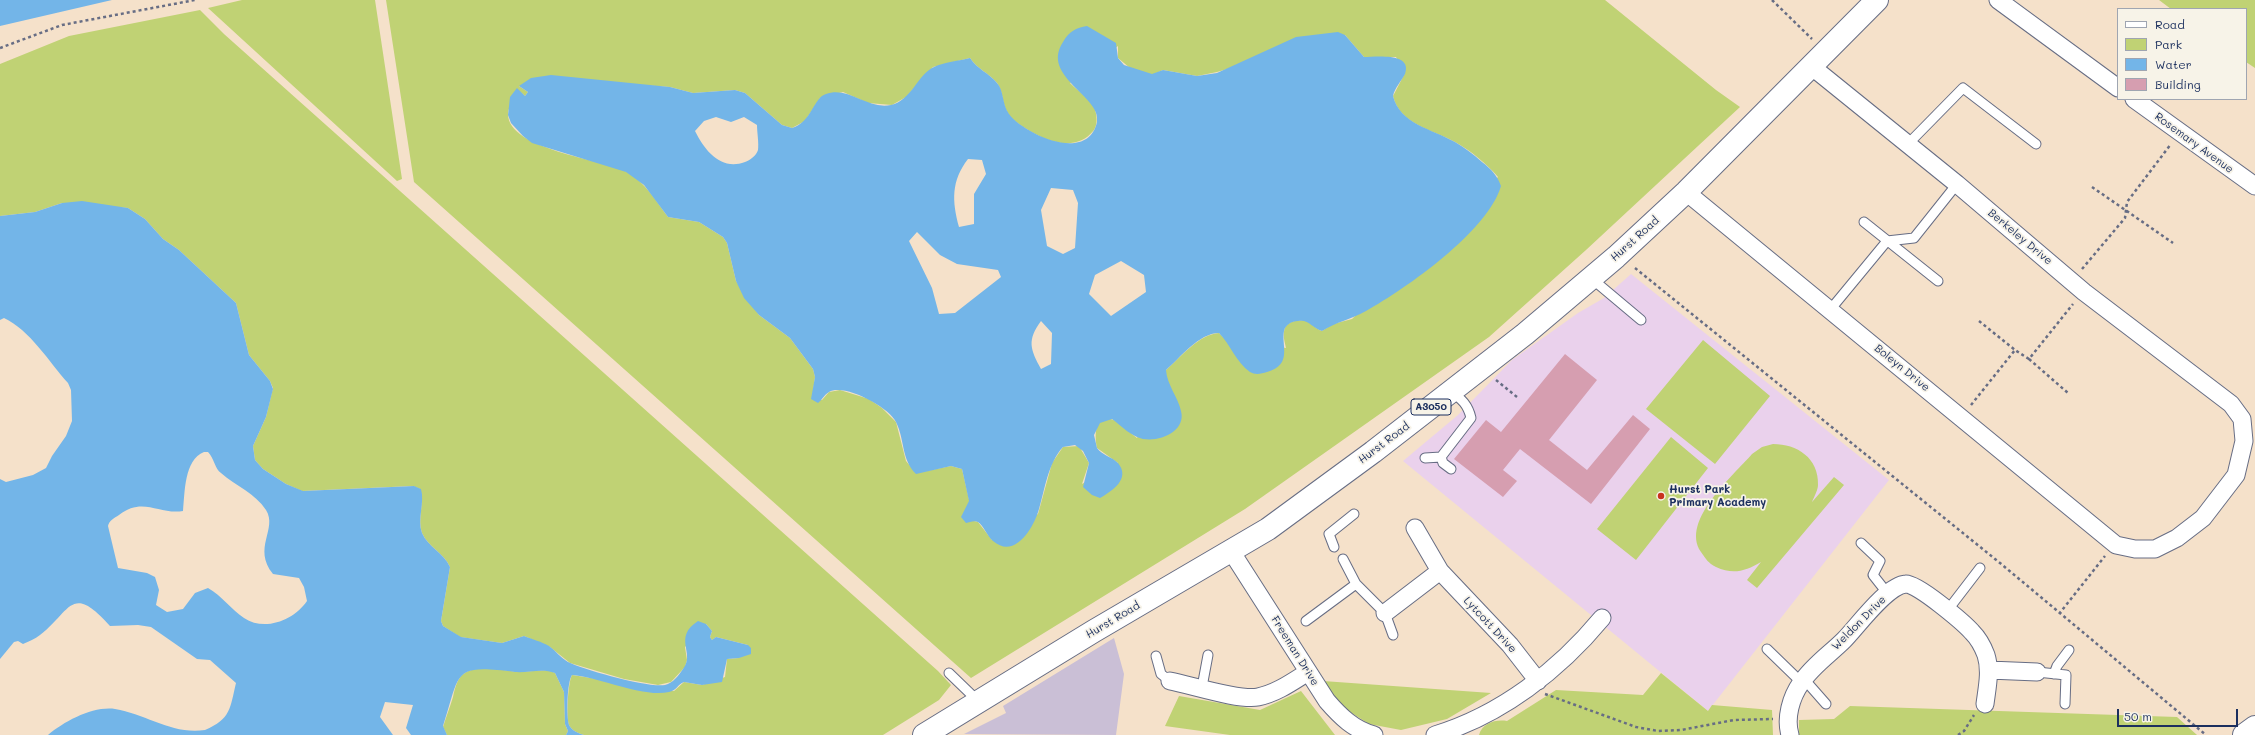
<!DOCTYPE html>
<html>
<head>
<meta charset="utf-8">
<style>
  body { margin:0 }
  #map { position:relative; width:2255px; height:735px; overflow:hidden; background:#f5e1ca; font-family:Mali,sans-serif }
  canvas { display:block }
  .legend { position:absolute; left:2117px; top:8px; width:130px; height:92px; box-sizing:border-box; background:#f7f3e8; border:1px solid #9fa5b1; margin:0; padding:5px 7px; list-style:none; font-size:12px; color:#1b2f5e }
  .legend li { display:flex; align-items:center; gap:8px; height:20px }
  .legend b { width:20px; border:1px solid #9fa5b1 }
  .scale { position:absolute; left:2117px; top:709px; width:121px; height:18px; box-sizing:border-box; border:2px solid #1b2f5e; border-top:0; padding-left:5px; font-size:12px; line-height:14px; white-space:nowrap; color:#1b2f5e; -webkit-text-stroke:3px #f7f3e8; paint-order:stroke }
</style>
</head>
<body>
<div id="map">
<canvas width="2255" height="735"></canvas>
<ul class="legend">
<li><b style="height:5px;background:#fff"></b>Road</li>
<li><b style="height:11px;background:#c0d274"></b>Park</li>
<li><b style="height:11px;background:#73b5e8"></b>Water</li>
<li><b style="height:11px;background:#d69eb0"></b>Building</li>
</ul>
<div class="scale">50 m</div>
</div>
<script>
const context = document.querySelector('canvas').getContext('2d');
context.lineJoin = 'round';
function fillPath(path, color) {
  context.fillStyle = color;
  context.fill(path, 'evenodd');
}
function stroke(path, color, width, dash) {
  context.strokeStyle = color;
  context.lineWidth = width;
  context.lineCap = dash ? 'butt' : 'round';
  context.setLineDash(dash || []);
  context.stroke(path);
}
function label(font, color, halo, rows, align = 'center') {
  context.font = font + ' Mali,sans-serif';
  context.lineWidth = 3.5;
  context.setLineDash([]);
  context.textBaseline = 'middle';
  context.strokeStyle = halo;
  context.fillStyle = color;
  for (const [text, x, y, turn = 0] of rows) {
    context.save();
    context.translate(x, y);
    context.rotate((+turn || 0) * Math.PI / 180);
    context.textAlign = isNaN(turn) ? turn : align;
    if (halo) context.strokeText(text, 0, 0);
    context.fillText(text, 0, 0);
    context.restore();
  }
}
fillPath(new Path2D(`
  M1631,274L1889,480L1708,711L1403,461L1458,415L1512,360L1578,313L1604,298Z`), '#ead1ec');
fillPath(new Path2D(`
  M1114,638L1124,674L1116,735L964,734L1006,713L1003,706Z`), '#cabfd6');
fillPath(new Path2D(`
  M242,0H375L402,179L397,181L208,8Z
  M386,0H1605L1716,90L1740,107L1586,250L1489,337L1245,509L971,678L414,182ZM1345,35L1364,57H1396L1405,73L1393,96C1400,125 1432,129 1455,142C1471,151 1486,163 1498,177L1352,319L1333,324L1322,331C1316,329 1314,326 1309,322C1301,318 1284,321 1284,332C1283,337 1285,343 1286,348L1224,338L1219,333C1199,334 1180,358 1166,370V376L1137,438C1130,433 1119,421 1111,419C1093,416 1095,438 1097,448L1118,463L1082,484L1089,463L1079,446L1063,447L1052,463L1038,514L992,540L978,522L974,521L962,469L951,466L916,473L906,461L896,422L882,408L869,399L840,390L829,392L822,400L812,399L815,377L813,369L790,338L759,315L736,281L727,243L723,237L699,222L668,217C656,201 645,182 627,172C603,159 508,150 508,114C508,107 515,96 517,89L525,96L528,92L519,86L626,84L670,87L693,93L735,90L745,93L782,125L792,128L805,121L820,98L843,92L868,103L892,105L906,97L933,67L970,58C977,69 989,73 997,83C1005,93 1000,109 1015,121C1036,137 1073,157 1094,130C1098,124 1097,114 1094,107C1089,98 1077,90 1070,83L1118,46V58L1130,68L1152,75L1163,70L1197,76L1217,72Z
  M2159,0H2255V68L2246,62V9H2171Z
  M200,10L224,34L938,671L951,685L939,700L883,735H584C578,733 572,731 569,725C566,717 568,682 572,675L674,691L684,682L702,685L725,677L727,659L739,658L748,645L716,637L712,640L710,637L712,631L706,624L685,647L687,660L685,667L671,682L658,685L624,679L570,663L550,647L524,636L502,643L460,637L443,626L441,621L450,567C444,553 428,547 422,533C417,519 425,503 420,489L413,486L302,491L286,484L263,469L255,460L253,446L266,417L273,388L270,381L249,355L236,303L179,250L163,239L145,219L128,208L62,203L35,212L0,216V64L69,36Z
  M1703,340L1770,396L1715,464L1646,409Z
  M1671,437L1708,468L1636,560L1597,529Z
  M1773,444C1797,444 1819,458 1818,485C1818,490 1814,497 1812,502L1834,477L1844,485L1757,588L1747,580L1761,562C1746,571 1733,575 1716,567C1708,563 1706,559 1701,552C1680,521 1733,476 1752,454L1762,447Z
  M489,668L518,672L549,670L555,673L564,692L565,724L568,731L566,735H447L443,727C446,717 450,707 453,697C458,673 464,669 489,668Z
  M1661,673L1708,711L1712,705L1772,710L1773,735H1479C1482,723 1496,719 1507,721L1556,690L1643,695Z
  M1323,681L1491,693L1447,719L1401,730L1369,724L1336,703Z
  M1301,691L1335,735H1230L1165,726L1179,696L1260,710Z
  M1850,706L2177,717L2197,735H1799V720L1834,719Z`), '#c0d274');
fillPath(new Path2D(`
  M0,0H112L0,26Z
  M1087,26L1116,43L1118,58L1124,65L1152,74L1163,70L1197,76L1217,73L1296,37L1338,32L1345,35L1364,57C1375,57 1413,52 1405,74C1401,82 1395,87 1393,96C1400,124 1432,129 1455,142C1465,148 1473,154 1482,162C1491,169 1497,175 1501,186C1488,231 1407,288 1366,311C1352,319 1336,322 1322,331C1312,328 1309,319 1298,321C1292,321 1285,325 1284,331C1281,345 1293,365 1267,372C1261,374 1255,375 1250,372C1236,362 1230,344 1219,333C1199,333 1180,358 1166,370C1167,385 1178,397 1181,411C1187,433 1154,445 1137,437C1128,433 1120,425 1112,419L1100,423L1094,435L1097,448C1102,455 1112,457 1118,463C1131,479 1112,491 1100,498L1092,495L1083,487L1089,463L1083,451L1075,445L1063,447C1048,463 1045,489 1039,509C1034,527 1015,560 993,541C987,536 984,526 978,522C974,520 970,522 966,523L961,517L969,501L962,469L951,466L916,474C901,459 905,440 896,422C889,407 844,383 829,392C824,395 822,400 818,403L811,399L815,377L813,369L790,338L759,315L744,298L736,281L727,243L723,237L699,222L668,217L644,185L626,172L532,143L523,136L511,123L508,115L510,97L517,88L525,96L528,92L519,86L531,78L551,75L670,87L693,93L735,90L745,93L782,125L792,128C812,122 813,98 826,94C849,86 867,110 891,105C911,101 918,74 934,67C944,62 959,61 970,58C977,69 989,73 997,83C1004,90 1002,105 1009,114C1024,134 1088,164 1097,122C1102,96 1040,77 1063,42C1069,31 1076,28 1087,26ZM716,117L731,122L744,117L757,125C757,132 759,143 758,150C756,156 750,160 745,162C721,171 705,151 695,131L704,121ZM968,159L982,160L986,174L974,194V224L959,227C952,201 951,181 968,159ZM1051,188L1073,190L1078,203L1075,248L1063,254L1047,246L1041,210ZM917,232L940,255L957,264L998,270L1001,277L955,313L939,314L932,288L909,241ZM1121,261L1144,275L1146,292L1111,316L1089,294L1095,275ZM1041,321L1052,333L1051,364L1041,369C1030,349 1027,340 1041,321Z
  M82,201L128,208L145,219L163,239L179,250L236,303L249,355L270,381L273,389L266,417L253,446L255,460L263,469L286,484L303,491L414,486L421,489C425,503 417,519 422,533C428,547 444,553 450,567L441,621L443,626L461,637L502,643L524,636C532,639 542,642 549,646C556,651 561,658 568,662C585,670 648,688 665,685C673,683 679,675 683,669C696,653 672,638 698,621L706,624L712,631L710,637L712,640L716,637L748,645L751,648V654L739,658L727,659L722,682L702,685L684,682C678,684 676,691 669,692C643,698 599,677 572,675C567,682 566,717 569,725C572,731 578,733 584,735H566L568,731L565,724L564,692L555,673C542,668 529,673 515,672C451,664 461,672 443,726L447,735H411L406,728L413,705L385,702L380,717L393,735H48C65,721 93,706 115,709C146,714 172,735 205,730C231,719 230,708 236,683L210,660L197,659L151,627L138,625L110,626C71,582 71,611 40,635C35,639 29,641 23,644L18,641L14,642L0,659V479L6,482L33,475L46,468L52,456L66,436L72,421L71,390L68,383C49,362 30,330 4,318L0,320V216L35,212L62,203ZM204,452H208C214,458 215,469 221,473C236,486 255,493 266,510C278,529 252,548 273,574L299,578L304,587L307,601C294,620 265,632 244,618C231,609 222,596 208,588L195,593L183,609L167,612L156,605L159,590L155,577L147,573L118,568L108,526C109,521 114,518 119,515C143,496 159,515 183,511C185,492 184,460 204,452Z`), '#73b5e8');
fillPath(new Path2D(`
  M1565,354L1597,380L1549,440L1587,470L1633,415L1650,429L1591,504L1520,449L1503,470L1517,481L1503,497L1454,459L1486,420L1501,432Z`), '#d69eb0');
const service = new Path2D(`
  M1907,145L1963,88L2036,144
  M1864,222L1938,281
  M1591,278L1641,320
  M1830,310L1887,241L1914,238L1957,184
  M1441,457L1443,463L1451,469
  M1425,458L1441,457L1471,418C1468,405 1462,399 1451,392
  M1861,543L1880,561L1873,575L1888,594
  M1334,547L1329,534L1354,514
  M1343,559L1356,584L1385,613L1393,635
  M1947,611L1980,568
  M1306,621L1356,584
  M1767,649L1801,682
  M1156,656L1161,674L1170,681
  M2037,672L2066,675L2065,704
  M949,673L979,702
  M2054,674L2057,666L2069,650
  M1804,679L1826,704
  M1202,687L1208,655`);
const minor = new Path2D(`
  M1998,0L2118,88
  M2134,99L2255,186
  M1686,192L2116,545L2135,549H2155L2177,538L2203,518L2236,475L2244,441L2242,419L2231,404L2084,292L1957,184L1811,66
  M1415,528L1440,571L1510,645L1538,681
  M1231,551L1327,701C1340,716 1354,730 1374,735
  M1385,613L1440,571
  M1989,670L2037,672
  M1170,681C1191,685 1240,701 1258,697C1277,693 1292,682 1308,672
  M1435,735C1501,715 1559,670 1602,618
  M1790,735C1785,718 1791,697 1801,683C1812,666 1830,654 1844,640C1857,627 1887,585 1906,584C1917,583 1964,623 1972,632C1978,638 1983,647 1986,655C1991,671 1987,688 1985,704`);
const secondary = new Path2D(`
  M2244,735L2255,727`);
const primary = new Path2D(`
  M924,735L1094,631L1268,529L1373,452L1525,334L1616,257L1686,192L1877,0`);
stroke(service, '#676d84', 11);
stroke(minor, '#676d84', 19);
stroke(secondary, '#676d84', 24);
stroke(primary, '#676d84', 24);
stroke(new Path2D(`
  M1772,0L1812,39
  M0,48L62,25L195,0
  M2092,187L2173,243
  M1635,268L2000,563L2206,735
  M2082,269L2125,218L2127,202L2171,144
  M1979,321L2015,350
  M2029,359L2068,393
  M1496,380L1517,397
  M1971,405L2015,350L2029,359L2073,304
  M2059,614L2105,556
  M1545,694L1636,727L1658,731L1681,730L1734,720L1773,719
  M1958,735L1964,731L1974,715`), '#676d84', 2.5, [3, 3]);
stroke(service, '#fff', 9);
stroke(minor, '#fff', 17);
stroke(secondary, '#fff', 22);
stroke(primary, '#fff', 22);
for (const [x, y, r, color] of [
  [1661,496,4,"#c8321e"]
]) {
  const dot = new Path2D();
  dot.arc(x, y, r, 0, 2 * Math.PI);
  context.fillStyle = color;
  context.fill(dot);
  stroke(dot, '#f7f3e8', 1.5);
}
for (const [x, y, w] of [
  [1431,407,40]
]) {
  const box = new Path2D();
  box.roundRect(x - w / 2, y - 8, w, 16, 3);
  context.fillStyle = '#f7f3e8';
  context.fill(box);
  stroke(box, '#1b2f5e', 1);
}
label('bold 10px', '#1b2f5e', null, [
  ["A3050",1431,407]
]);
label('11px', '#1b2f5e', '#f7f3e8', [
  ["Rosemary Avenue",2194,143,36],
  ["Berkeley Drive",2020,237,40],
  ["Hurst Road",1635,239,-42],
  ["Boleyn Drive",1902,368,39],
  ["Hurst Road",1384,443,-37],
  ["Hurst Road",1113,620,-31],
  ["Weldon Drive",1859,623,-45],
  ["Lytcott Drive",1490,625,47],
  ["Freeman Drive",1295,651,58]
]);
label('bold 11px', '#1b2f5e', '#f7f3e8', [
  ["Hurst Park",1669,490],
  ["Primary Academy",1669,503]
], 'left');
</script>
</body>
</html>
